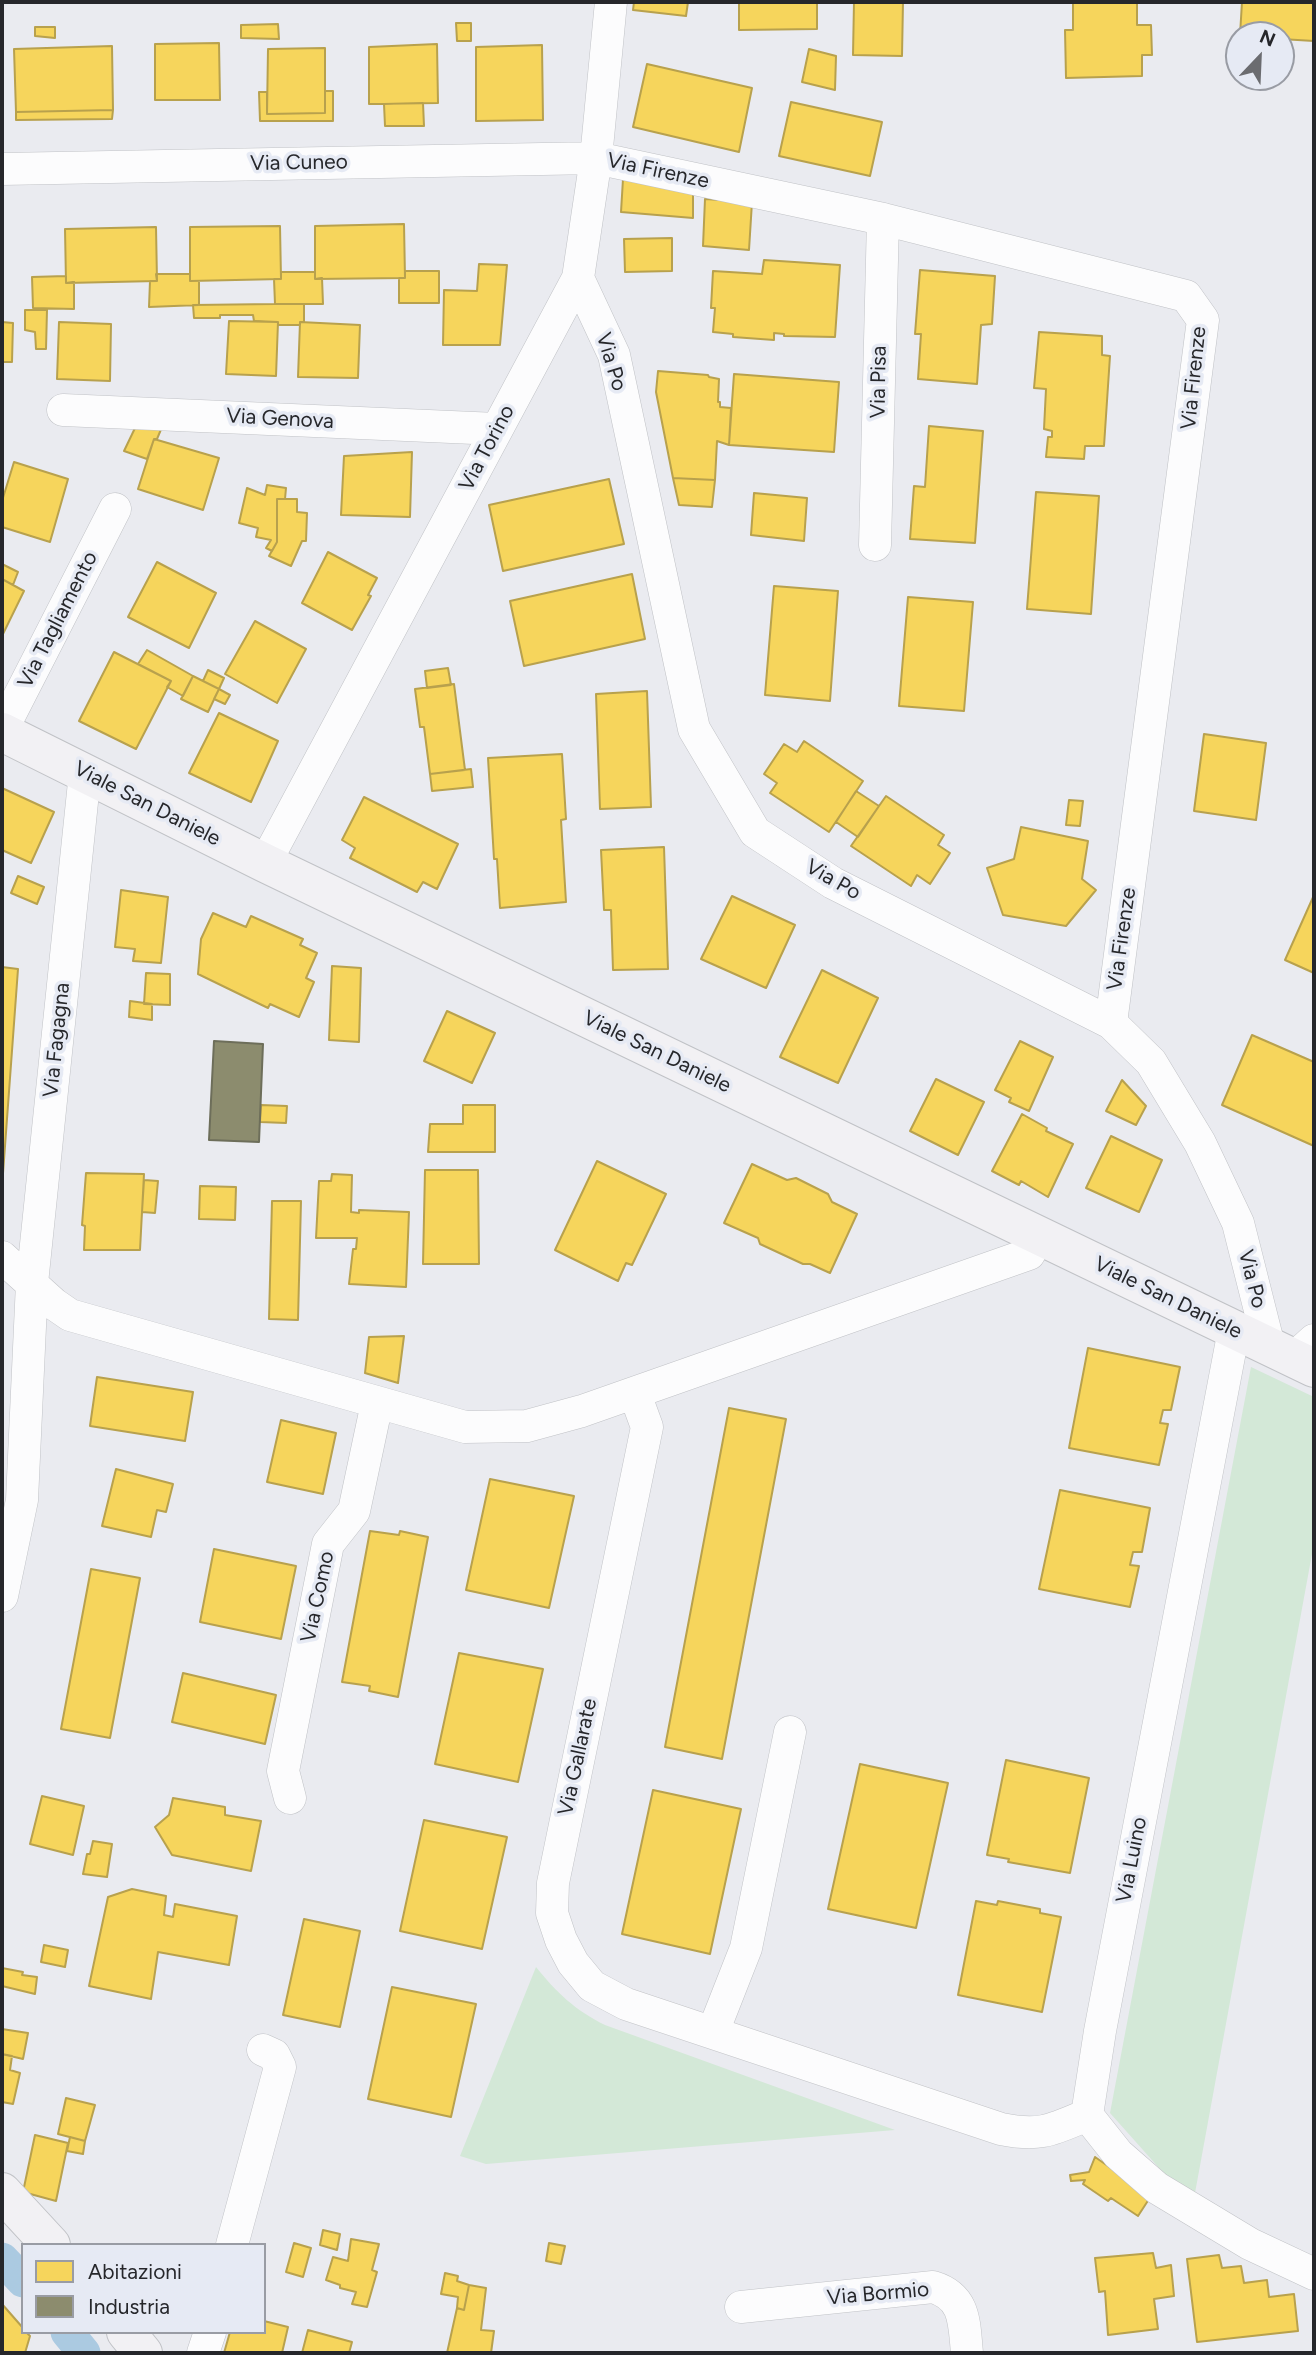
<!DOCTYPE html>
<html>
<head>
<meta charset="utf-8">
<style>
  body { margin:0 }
  #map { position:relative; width:1316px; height:2355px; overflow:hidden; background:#eaebf0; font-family:Figtree,sans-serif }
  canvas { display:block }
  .frame { position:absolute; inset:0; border:4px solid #26272b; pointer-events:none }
  .legend { position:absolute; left:21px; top:2243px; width:245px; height:91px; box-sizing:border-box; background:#e6eaf4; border:2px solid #999ca4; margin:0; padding:9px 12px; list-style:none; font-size:21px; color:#26272b }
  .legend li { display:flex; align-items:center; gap:14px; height:35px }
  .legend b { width:35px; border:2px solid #999ca4 }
  .north { position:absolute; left:1225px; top:21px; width:70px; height:70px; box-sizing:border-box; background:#e6eaf4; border:2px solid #999ca4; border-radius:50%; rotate:23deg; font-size:19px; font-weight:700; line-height:28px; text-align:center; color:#26272b }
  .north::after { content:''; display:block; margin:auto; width:24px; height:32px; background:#6b6c70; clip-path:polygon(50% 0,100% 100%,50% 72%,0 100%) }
</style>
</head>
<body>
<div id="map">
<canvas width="1316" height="2355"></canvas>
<div class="frame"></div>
<ul class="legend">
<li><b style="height:19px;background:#f6d55c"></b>Abitazioni</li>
<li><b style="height:19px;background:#8c8c6e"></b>Industria</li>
</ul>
<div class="north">N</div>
</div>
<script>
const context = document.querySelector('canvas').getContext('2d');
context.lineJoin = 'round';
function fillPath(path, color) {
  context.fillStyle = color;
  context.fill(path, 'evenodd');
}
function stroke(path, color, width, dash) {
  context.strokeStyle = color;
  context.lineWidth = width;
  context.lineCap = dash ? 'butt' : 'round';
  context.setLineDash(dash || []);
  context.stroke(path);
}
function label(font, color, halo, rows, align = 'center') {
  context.font = font + ' Figtree,sans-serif';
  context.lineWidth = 7;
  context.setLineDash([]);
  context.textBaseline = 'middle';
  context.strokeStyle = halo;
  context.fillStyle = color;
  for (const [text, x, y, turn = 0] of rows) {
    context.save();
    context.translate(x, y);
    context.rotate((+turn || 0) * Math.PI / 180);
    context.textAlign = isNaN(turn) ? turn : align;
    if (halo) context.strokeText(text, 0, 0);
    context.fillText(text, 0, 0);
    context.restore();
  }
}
fillPath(new Path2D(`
  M1251,1367L1314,1397V1543L1195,2193L1168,2178L1110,2113Z
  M536,1967C557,1993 575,2010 605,2025L895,2130L486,2164L460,2156Z`), '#d3e8d7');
const homes = new Path2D(`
  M634,2H688L686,16L633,10Z
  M739,2H817V29L739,30Z
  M854,2H903L902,56L853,55Z
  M1137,2V25H1151L1152,55H1142V76L1066,78L1065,30H1073V3Z
  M1242,2H1314V41L1281,39V35H1240Z
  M456,23H471V41H457Z
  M278,24L279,39L241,38V25Z
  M35,27H55V38L35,36Z
  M219,43L220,100H155V44Z
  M437,44L438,103L369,104V47Z
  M542,45L543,120L476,121V47Z
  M112,46L113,110L16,112L14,49Z
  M325,48V113L267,114L268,49Z
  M809,49L836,56L835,90L802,82Z
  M647,64L752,88L739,152L633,127Z
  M325,91H333V121H260L259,92H267V114L325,113Z
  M791,102L882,122L870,176L779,156Z
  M423,103L424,126H385L384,104Z
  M113,110L112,119L16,120V112Z
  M623,179L693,185V218L621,212Z
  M705,199L752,202L749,250L703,246Z
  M404,224L405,278L315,279V226Z
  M280,226L281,279L190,281V227Z
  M156,227L157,281L66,283L65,229Z
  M672,238V271L625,272L624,239Z
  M764,260L840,265L835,337L784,336V334L774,333V340L733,337V334L713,332L715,308H711L713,271L762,274Z
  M479,264L507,265L500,345H443L444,290L477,291Z
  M920,270L995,276L992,324L981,325L977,384L918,379L921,334H915Z
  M405,271H439V303H399V278H405Z
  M281,272H315V279L322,278L323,304H275L274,279H281Z
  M156,274H190V281H199V305L149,307L150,281H157Z
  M66,276V283L74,282V309L33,308L32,277Z
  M275,304H304V322H300V325H278V322L254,321L253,315H220V318H194L193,305Z
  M25,310H47L46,349H36L35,332L25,330Z
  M229,321L278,322L276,376L226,374Z
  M2,322L13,323L12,362H2Z
  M59,322L111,324L110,381L57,379Z
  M300,322L360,325L358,378L298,377Z
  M1039,332L1102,336V355L1110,356L1104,446H1085L1084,459L1046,457L1048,437H1052V431L1044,429L1046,389L1034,388Z
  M658,371L708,375L709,377L719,379L718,402H720V407L731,408L729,445L717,441L715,480L673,478L656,392Z
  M734,374L839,382L834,452L729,445Z
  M136,426L162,427L157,439H154L147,459L124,451Z
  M929,426L983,431L975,543L910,539L914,486L925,487Z
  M154,439L219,458L203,510L138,489Z
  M412,452L410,517L341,515L344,456Z
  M14,462L68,479L50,542L2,527V501Z
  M673,478L715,480L712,507L679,505Z
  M609,479L624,544L503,571L489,505Z
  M267,485L286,488L285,499H277V542L272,551L266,548L271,540L256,537L258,528L239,523L247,488L265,495Z
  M1036,492L1099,496L1091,614L1027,609Z
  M754,493L807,498L804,541L751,535Z
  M277,499H297V512L307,513L306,541H302L291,566L269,556L277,542Z
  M328,552L377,578L368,595L371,596L352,630L302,603Z
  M157,562L216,593L189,648L128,617Z
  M2,564L18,572L13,585L2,579Z
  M632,574L645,639L524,666L510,601Z
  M2,579L24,591L2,636Z
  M774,586L838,591L830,701L765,695Z
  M908,597L973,602L964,711L899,706Z
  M255,621L306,649L277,703L225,674Z
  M147,650L193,676L183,696L167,687L171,681L138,664Z
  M114,652L171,681L136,749L79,721Z
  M448,668L451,685L427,688L425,671Z
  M208,670L224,678L219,689L203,681Z
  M193,676L219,689L208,712L181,699Z
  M454,684L465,770L430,774L424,727H420L415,689Z
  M219,689L230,695L225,704L214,699Z
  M647,691L651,807L600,809L596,694Z
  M219,713L278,741L251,802L189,773Z
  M1204,734L1266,743L1256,820L1194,811Z
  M804,741L863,781L829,832L770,793L777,783L764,774L784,744L797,752Z
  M562,754L566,819L561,820L566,902L500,908L497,859H494L488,758Z
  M471,769L473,787L432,791L430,774Z
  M2,788L54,812L31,863L2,850Z
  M856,791L879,806L858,837L836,822Z
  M886,796L944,835L938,845L950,853L930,884L917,875L911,886L851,846Z
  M364,797L458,844L437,889L423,882L417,892L350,858L355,848L342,840Z
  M1069,800L1083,801L1080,826L1066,825Z
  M1021,827L1088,841L1082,879L1096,890L1066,926L1003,915L987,868L1014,859Z
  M664,847L668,969L613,970L611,910H604L601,850Z
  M18,876L44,887L37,904L11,893Z
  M121,890L168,897L161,963L133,961L135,949L115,947Z
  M1314,895V973L1285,960Z
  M732,896L795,925L766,988L701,959Z
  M213,913L246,927L251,916L303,939L300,945L317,953L306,978L314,982L299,1017L270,1004L268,1008L198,974L201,939Z
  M332,966L361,968L359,1042L329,1040Z
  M2,967L18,969L2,1187Z
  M822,970L878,998L838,1083L780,1057Z
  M146,973L170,974V1005L144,1004Z
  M130,1001L152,1004V1020L129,1017Z
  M447,1011L495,1033L472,1083L424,1061Z
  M1252,1035L1314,1062V1146L1222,1105Z
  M1020,1041L1053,1057L1029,1111L1009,1102L1011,1098L995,1090Z
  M936,1079L984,1102L958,1155L910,1131Z
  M1122,1080L1146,1106L1136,1125L1106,1111Z
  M261,1105L287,1106L286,1123L260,1122Z
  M463,1105H495V1152H428L430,1124H463Z
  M1022,1114L1047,1128L1046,1131L1073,1144L1048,1197L1021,1181L1019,1185L992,1171Z
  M1111,1136L1162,1160L1139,1212L1086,1188Z
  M597,1161L666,1194L632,1265L626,1263L618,1281L555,1250Z
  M752,1164L787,1180L796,1178L828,1194L832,1202L857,1214L830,1273L810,1264H803L760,1244L758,1238L724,1223Z
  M425,1170H478L479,1264H423Z
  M86,1173L144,1174L140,1250H84L85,1226L82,1225Z
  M332,1174L352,1175L351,1212L359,1213V1210L409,1212L406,1287L349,1284L353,1249H356L357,1238H316L319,1181H331Z
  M144,1180L158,1181L155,1213L142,1212Z
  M200,1186L236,1187L235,1220L199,1219Z
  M272,1201H301L298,1320L269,1319Z
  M404,1336L398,1383L365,1373L369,1337Z
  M1088,1348L1180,1367L1171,1410H1163L1160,1423L1168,1424L1159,1465L1069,1448Z
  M97,1377L193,1392L185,1441L90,1426Z
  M729,1408L786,1419L722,1759L665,1747Z
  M281,1420L336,1433L323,1494L267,1482Z
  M116,1469L173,1484L166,1512L157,1510L151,1537L102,1526Z
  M490,1479L574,1496L549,1608L466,1590Z
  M1060,1490L1150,1508L1142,1552H1133L1130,1565L1139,1566L1130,1607L1039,1589Z
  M370,1531L399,1535L400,1531L428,1537L398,1697L369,1691L370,1686L342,1682Z
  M214,1549L296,1566L281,1639L200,1622Z
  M91,1569L140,1578L110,1738L61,1729Z
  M459,1653L543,1669L518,1782L435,1764Z
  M183,1673L276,1695L265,1744L172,1722Z
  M1006,1760L1089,1778L1070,1873L1008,1862L1009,1859L987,1855Z
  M860,1764L948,1783L916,1928L828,1909Z
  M653,1790L741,1809L710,1954L622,1934Z
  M42,1796L84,1806L73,1855L30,1844Z
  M173,1798L225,1807V1815L261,1821L251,1871L172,1855L155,1827L169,1815Z
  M424,1820L507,1837L482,1949L400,1931Z
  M93,1841L112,1844L107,1877L83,1874L87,1854H90Z
  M132,1889L166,1896L164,1915L173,1917L175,1904L237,1916L229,1965L158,1952L151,1999L89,1986L108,1897Z
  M976,1901L997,1905L998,1901L1040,1909V1913L1061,1917L1042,2012L958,1995Z
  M304,1919L360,1931L340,2027L283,2015Z
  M44,1945L68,1950L65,1967L41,1962Z
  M2,1968L23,1972L22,1975L37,1977L35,1994L2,1986Z
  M392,1987L476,2004L451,2117L368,2099Z
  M2,2029L28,2033L23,2059L2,2054Z
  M2,2054L12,2056L10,2070L20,2073L13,2104L2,2102Z
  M66,2098L95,2105L85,2141L58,2134Z
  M35,2135L68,2143L56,2201L23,2192Z
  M70,2137L85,2141L83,2154L67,2151Z
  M1095,2157L1151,2196L1138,2216L1111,2198L1108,2201L1083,2184L1085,2180L1071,2181L1070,2175L1089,2172Z
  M323,2230L340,2234L337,2250L320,2245Z
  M351,2239L379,2244L372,2270L377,2272L367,2307L352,2304L356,2292L340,2288V2285L326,2280L333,2257L348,2261Z
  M294,2243L311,2248L303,2277L286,2272Z
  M549,2243L565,2246L561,2264L546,2261Z
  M1153,2253L1156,2268L1171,2265L1174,2296L1154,2299L1158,2329L1108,2335L1105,2291L1099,2292L1095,2258Z
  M1219,2255L1222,2268L1241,2266L1244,2283L1267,2280L1269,2297L1294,2294L1298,2331L1197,2342L1187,2259Z
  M445,2273L458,2276L457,2281L469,2285L464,2310L457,2308L458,2297L441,2294Z
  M469,2285L486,2288L481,2330L494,2331L491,2353H447L457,2308L464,2310Z
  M2,2304L23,2328V2332H26L30,2336L25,2353H2Z
  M264,2321L288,2327L282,2353H224L230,2332H264Z
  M308,2330L352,2342L349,2353H302Z`);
fillPath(homes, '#f6d55c');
stroke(homes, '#b8a14d', 2);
const industry = new Path2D(`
  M214,1041L263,1044L259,1142L209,1140Z`);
fillPath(industry, '#8c8c6e');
stroke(industry, '#6d6e5a', 2);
stroke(new Path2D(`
  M2,2259L23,2281
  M67,2332L84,2353`), '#abcae1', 33);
const street = new Path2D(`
  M2,169L596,158L883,219L1186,296L1203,320L1111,1023
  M578,278L614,355L694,729L755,832L833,883L1111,1023L1151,1062L1200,1143L1238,1223L1269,1346
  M63,410L497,429
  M875,545L883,219
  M2,730L115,509
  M265,863L578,278L596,158L611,2
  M2,1257L54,1304L70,1315L465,1427L527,1426L582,1411L1029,1254L1039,1236
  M1234,1330L1100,2031L1087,2115L1118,2154L1157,2188L1250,2244L1314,2274
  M1294,1358L1314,1340
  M635,1394L647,1427L553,1883L552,1913L561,1940L573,1963L592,1986L626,2004L1001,2129C1040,2137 1052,2130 1087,2115
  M2,1596L22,1500L32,1283L85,773
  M290,1798L283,1771L328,1544L354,1511L377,1403
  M713,2032L746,1948L790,1732
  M232,2245L280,2067L274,2055L263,2050
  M741,2307L933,2287C966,2297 964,2323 967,2353
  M203,2353L210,2332`);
const secondary = new Path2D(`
  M2,732L265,863L1314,1368
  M2,2192L51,2245
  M126,2332L143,2353`);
stroke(street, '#c0c2c6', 33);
stroke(secondary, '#c0c2c6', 40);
stroke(street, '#fcfcfd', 32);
stroke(secondary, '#f2f1f4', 38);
label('21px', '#26272b', '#e6eaf4', [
  ["Via Cuneo",299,163,-1],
  ["Via Firenze",658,171,12],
  ["Via Po",611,362,73],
  ["Via Firenze",1194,378,-84],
  ["Via Pisa",879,382,-89],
  ["Via Genova",280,419,3],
  ["Via Torino",487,448,-62],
  ["Via Tagliamento",58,620,-63],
  ["Viale San Daniele",147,804,27],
  ["Via Po",833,880,30],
  ["Via Firenze",1122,939,-82],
  ["Via Fagagna",57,1040,-84],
  ["Viale San Daniele",657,1052,26],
  ["Via Po",1252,1279,76],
  ["Viale San Daniele",1168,1298,26],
  ["Via Como",318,1597,-78],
  ["Via Gallarate",578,1757,-78],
  ["Via Luino",1132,1860,-79],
  ["Via Bormio",878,2294,-5]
]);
</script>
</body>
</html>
